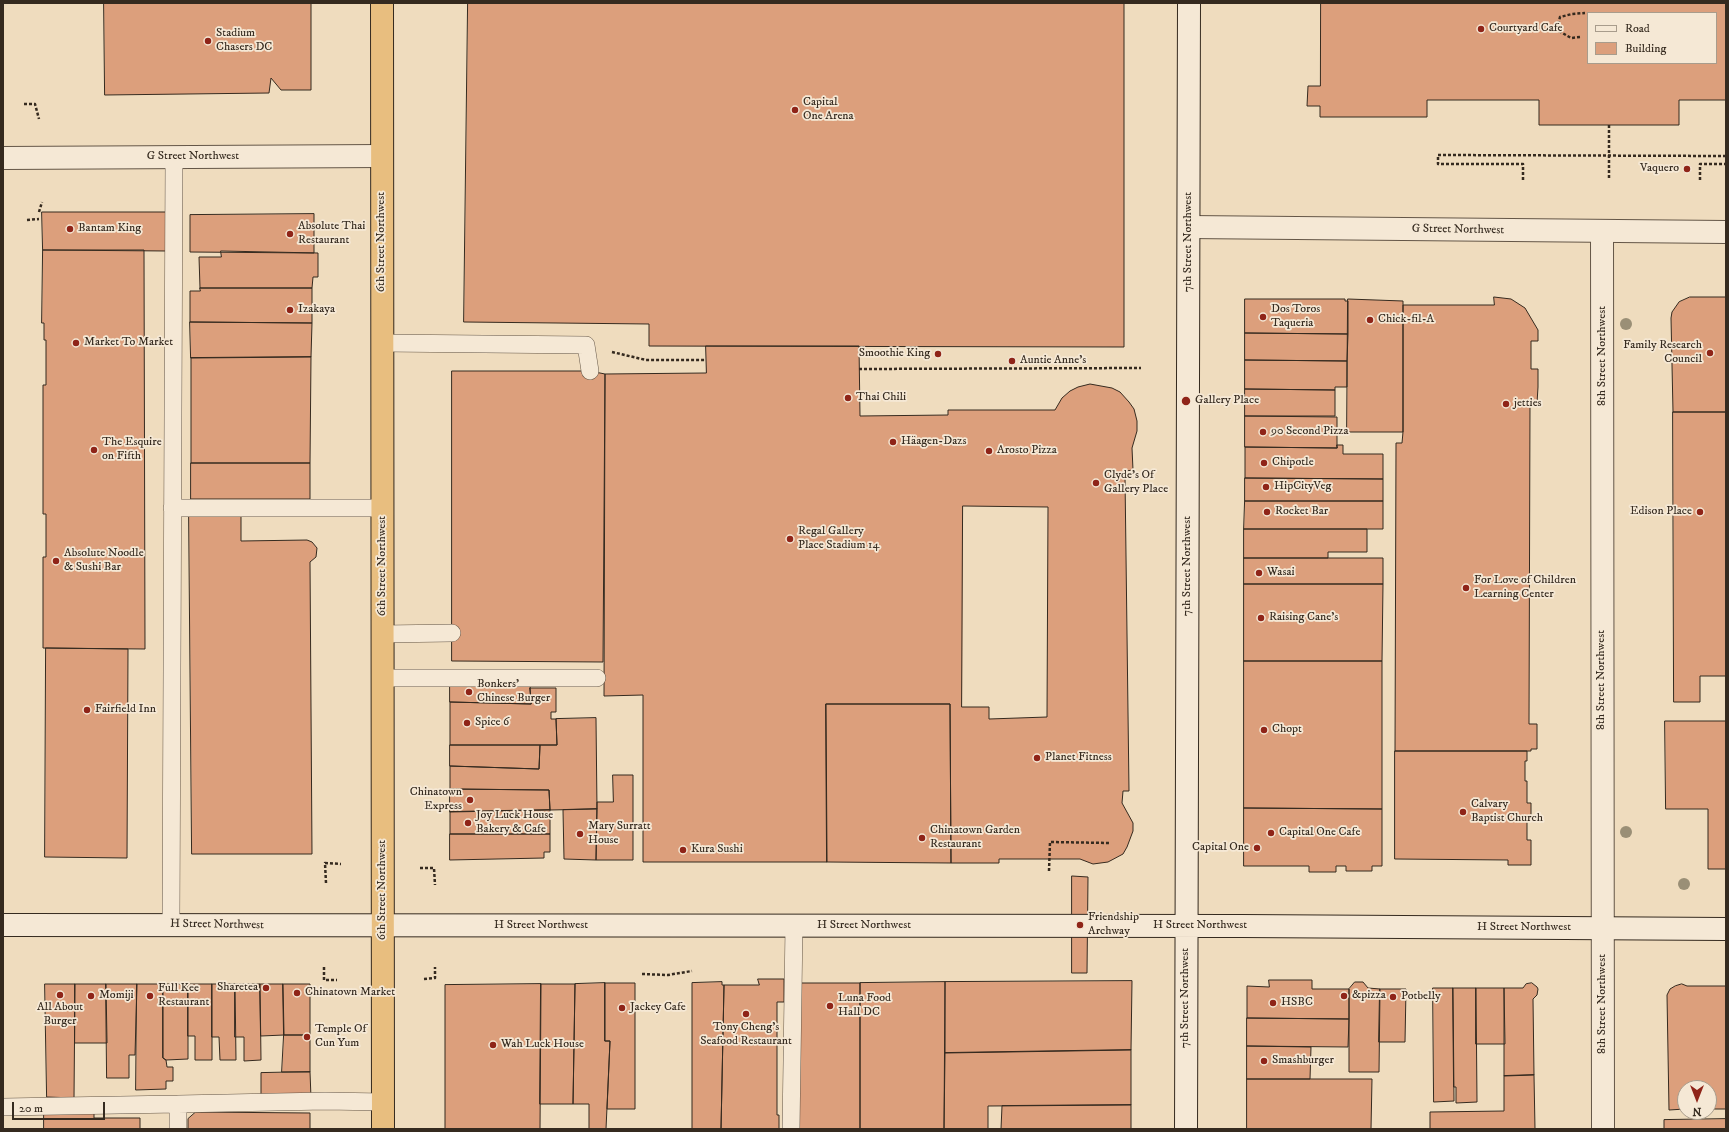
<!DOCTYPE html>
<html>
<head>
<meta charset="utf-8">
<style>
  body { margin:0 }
  #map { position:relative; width:1729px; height:1132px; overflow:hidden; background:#efdcbe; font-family:"IM FELL DW Pica",serif }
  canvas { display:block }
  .frame { position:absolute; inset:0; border:4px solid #352a1f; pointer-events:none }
  .legend { position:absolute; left:1587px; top:12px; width:130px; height:52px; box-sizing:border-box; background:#f5e8d5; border:1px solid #a89c8c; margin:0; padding:5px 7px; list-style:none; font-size:12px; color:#352a1f }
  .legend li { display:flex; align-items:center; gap:8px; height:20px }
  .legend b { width:20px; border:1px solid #a89c8c }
  .north { position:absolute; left:1677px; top:1080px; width:40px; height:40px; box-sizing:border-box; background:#f5e8d5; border:1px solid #a89c8c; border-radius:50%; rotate:180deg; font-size:11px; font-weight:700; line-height:16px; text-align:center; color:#352a1f }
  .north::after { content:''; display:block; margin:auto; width:14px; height:18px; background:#8f2418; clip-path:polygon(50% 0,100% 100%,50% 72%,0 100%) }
  .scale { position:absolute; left:12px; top:1102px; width:93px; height:18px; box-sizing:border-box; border:2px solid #352a1f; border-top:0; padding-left:5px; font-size:12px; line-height:14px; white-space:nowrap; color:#352a1f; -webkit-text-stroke:3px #f5e8d5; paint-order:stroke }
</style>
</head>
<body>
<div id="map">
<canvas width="1729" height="1132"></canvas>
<div class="frame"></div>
<ul class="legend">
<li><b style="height:5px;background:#f5e8d5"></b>Road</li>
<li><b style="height:11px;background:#dc9f7c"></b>Building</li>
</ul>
<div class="north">N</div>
<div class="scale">20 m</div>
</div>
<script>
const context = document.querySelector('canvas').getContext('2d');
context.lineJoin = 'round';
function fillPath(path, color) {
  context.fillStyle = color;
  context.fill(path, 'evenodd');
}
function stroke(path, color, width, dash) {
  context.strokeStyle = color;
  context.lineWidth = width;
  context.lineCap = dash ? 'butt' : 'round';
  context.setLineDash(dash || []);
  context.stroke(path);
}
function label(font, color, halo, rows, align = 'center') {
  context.font = font + ' "IM FELL DW Pica",serif';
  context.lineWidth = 3.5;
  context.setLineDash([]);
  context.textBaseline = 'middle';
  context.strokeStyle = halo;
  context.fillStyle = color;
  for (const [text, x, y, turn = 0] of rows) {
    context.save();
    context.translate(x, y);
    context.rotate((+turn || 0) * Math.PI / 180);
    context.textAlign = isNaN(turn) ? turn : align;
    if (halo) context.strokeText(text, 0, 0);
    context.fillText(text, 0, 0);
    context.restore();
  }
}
const building = new Path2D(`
  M104,3H311V90H281L271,78L269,93L105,95Z
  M468,3H1124V347L649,346V324L464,322Z
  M1321,3H1726V100H1679V125H1539V100H1427V117H1320V106H1307L1308,86H1320ZM1588,13H1716V63H1588Z
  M42,212H167V251L43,250Z
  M314,214V253L190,252V215Z
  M43,250H144L145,649L43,648V557H46V514H43V385H46V340H44V323H42Z
  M221,251L318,253V277H313L312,288H200L199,257H221Z
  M200,288H312V323L190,322V291H200Z
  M1494,297L1511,299L1525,308L1538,330V341H1531V369H1538V387L1537,403H1530L1529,724H1537V749H1531V751H1395L1396,443H1402L1403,432V305H1494Z
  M1690,297H1726V412H1673L1671,318L1672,312L1679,302Z
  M1245,299H1345V301H1348V334L1245,333Z
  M1348,299L1403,301V432H1347Z
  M190,322L312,323L311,357L191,358Z
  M1245,333L1348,334L1347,361L1245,360Z
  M706,346H859L860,416L948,415V410H1055L1062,398L1070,391L1078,387L1090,384L1112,388L1120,392L1129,402L1134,409L1137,421V431L1132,448L1133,470L1126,471L1125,477L1129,791H1123L1122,803L1133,823V831L1127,847L1123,854L1108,862L1093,864L1080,859H999V863H951L950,704H826L827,862H643V695L604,696L605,374L706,373ZM963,506L1048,507L1047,717L989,719V707H962Z
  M311,357L310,463H191V358Z
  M1245,360L1347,361V387H1335V390L1245,389Z
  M452,371H590L605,374L603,662L452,661Z
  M1245,389L1335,390V416H1245Z
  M1673,412H1726V676H1700V702H1674Z
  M1245,416L1337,417V448L1245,447Z
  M1337,445H1343V454H1383V479L1245,478V447L1337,448Z
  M191,463H310V499H191Z
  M1245,478L1383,479V501H1245Z
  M1245,501H1383V529H1244Z
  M189,514H241V541L307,540L312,542L317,548L316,557L310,562L312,854H192Z
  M1244,529H1367V552H1328V558H1244Z
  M1244,558H1383V584H1244Z
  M1244,584H1383L1382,661H1244Z
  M46,648L128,649L127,858L45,857Z
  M1244,661H1382V809L1244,808Z
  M450,683H530L531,704L450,702Z
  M530,688H556V712H551V719H556L557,745H450V702L531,704Z
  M826,704H950L951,863L827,862Z
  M596,718L597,809L550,810L549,790L450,789V766L539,769L540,745H557L556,719Z
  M1665,721H1726V869H1708V809H1666Z
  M450,745H540L539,769L450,766Z
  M1395,751H1527V761H1525V781H1527V803H1531V821H1527V840H1531V865H1508V860L1395,859Z
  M613,775H633V860H596L597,802H613Z
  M450,789L549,790L550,810L450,812Z
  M1244,808L1382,809V866H1372V871H1346V866H1336V872H1309V866H1244Z
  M597,809L596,860L564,859L563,810Z
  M550,810V834H450V812Z
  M450,834H550V852H544V858L450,860Z
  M1072,876L1088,877L1087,973H1072Z
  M758,979H784V1002H777V1115H779V1129H721L724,985H759Z
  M1269,980H1312V989H1349V1019L1247,1018V986L1269,987Z
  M1132,981L1131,1050L945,1053V982Z
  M722,982V985H724L721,1129H692V983Z
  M945,982L944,1129H860V983Z
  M1355,982H1363L1368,988L1380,989L1379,1072H1349V989Z
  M605,983V1041H610L606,1129H589V1104H573L575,984Z
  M605,983H635V1109H607L610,1041H605Z
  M799,983H860V1129H799Z
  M1532,983L1537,987L1538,989L1537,995L1533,999L1534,1075L1504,1076V988H1523L1526,984Z
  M45,984H75L74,1098L47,1097Z
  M75,984H106L107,1043H75Z
  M106,984H137L135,1055H129V1078H107Z
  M137,984H163V1058L166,1060L167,1067H173V1081H166V1089L136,1090Z
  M163,984H188V1059L166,1060L163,1058Z
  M188,984H212V1060H195V1036H188Z
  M212,984H235L236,1060H220L219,1037H212Z
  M235,984H260L261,1060L244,1061V1037H235Z
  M260,984H283L284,1035L261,1036Z
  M283,984H310V1035H284Z
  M541,984L540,1129H445V985Z
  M541,984H575L573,1104H540Z
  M1682,984L1687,986H1726V1109H1709V1088H1685V1109L1669,1110L1667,995L1670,989L1675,986Z
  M1433,988H1453L1454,1101L1434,1102Z
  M1453,988H1476L1477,1102L1456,1103V1087H1454Z
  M1476,988H1504L1505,1044H1476Z
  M1380,989H1406L1405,1042H1379Z
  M1247,1018L1349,1019L1348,1047L1247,1046Z
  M284,1035H310V1072H282Z
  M1247,1046L1311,1047L1310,1079H1247Z
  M1131,1050V1105L988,1106V1129H944L945,1053Z
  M310,1072L311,1098L261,1099V1073Z
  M1534,1075L1535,1129H1430V1112L1504,1111V1076Z
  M1247,1079H1372L1371,1129H1247Z
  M1131,1105V1129H1001L1002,1106Z
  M196,1112L310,1113V1129H188V1119Z
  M44,1113H94V1118H140V1129H44Z
  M1726,1119V1129H1664V1120Z`);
fillPath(building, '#dc9f7c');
stroke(building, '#352a1f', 1);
const service = new Path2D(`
  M382,343L586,345L590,371
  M172,508H383
  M383,634L452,633
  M383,678H597
  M171,925L174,157
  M3,1107L178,1104
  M178,1129V1104L325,1101L383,1102
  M791,1129L794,926`);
const minor = new Path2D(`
  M1602,232L1603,1129`);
const tertiary = new Path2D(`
  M3,158L382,156
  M1189,227L1726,232`);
const secondary = new Path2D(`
  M3,925L1242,926L1726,929
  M1186,1129L1189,3`);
const trunk = new Path2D(`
  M382,3L383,1129`);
stroke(service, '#645647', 18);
stroke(minor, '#645647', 24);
stroke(tertiary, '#645647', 24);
stroke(secondary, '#352a1f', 24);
stroke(trunk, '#352a1f', 24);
stroke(new Path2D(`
  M1580,37L1571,38L1559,31L1558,25L1560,17L1572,14L1585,13
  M24,104H35L39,119
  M1609,125V180
  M1523,180V164H1438V155L1726,156
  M1700,180V164H1726
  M39,212L42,202
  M27,220L39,219
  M612,352L646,360H706
  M859,369L1141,368
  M420,868H434L435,885
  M1049,871L1050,842L1110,843
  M326,883L325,863L341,864
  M324,967V980H337
  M642,974L668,975L692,971
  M424,979L435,978V967`), '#352a1f', 2.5, [3, 2]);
stroke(service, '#f5e8d5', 17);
stroke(minor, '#f5e8d5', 22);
stroke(tertiary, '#f5e8d5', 22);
stroke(secondary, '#f5e8d5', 22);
stroke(trunk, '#e8be7f', 22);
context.fillStyle = '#9a8f76';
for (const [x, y] of [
  [1626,324],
  [1626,832],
  [1684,884]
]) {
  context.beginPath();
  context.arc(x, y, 6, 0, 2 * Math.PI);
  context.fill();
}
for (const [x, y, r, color] of [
  [1481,29,4,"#8f2418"],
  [208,41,4,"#8f2418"],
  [795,110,4,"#8f2418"],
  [1687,169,4,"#8f2418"],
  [70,229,4,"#8f2418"],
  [290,234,4,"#8f2418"],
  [290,310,4,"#8f2418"],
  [1263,317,4,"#8f2418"],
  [1370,320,4,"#8f2418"],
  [76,343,4,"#8f2418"],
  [1710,353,4,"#8f2418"],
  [938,354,4,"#8f2418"],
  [1012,361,4,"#8f2418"],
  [848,398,4,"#8f2418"],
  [1186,401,5,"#8f2418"],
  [1506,404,4,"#8f2418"],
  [1263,432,4,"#8f2418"],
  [893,442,4,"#8f2418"],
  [94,450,4,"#8f2418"],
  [989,451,4,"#8f2418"],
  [1264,463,4,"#8f2418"],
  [1096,483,4,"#8f2418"],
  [1266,487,4,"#8f2418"],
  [1267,512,4,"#8f2418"],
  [1700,512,4,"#8f2418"],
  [790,539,4,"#8f2418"],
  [56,561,4,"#8f2418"],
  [1259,573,4,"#8f2418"],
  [1466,588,4,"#8f2418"],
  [1261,618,4,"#8f2418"],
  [469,692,4,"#8f2418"],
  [87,710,4,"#8f2418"],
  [467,723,4,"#8f2418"],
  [1264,730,4,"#8f2418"],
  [1037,758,4,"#8f2418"],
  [470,800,4,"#8f2418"],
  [1463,812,4,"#8f2418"],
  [468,823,4,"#8f2418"],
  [1271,833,4,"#8f2418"],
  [580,834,4,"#8f2418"],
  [922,838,4,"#8f2418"],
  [1257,848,4,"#8f2418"],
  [683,850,4,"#8f2418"],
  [1080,925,4,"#8f2418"],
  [266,988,4,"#8f2418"],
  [297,993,4,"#8f2418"],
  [60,995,4,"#8f2418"],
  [91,996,4,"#8f2418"],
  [150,996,4,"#8f2418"],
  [1344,996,4,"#8f2418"],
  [1393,997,4,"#8f2418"],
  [1273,1003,4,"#8f2418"],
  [830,1006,4,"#8f2418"],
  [622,1008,4,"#8f2418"],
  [746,1014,4,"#8f2418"],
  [307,1037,4,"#8f2418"],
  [493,1045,4,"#8f2418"],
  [1264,1061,4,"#8f2418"]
]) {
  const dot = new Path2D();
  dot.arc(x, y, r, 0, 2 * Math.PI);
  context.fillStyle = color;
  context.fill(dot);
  stroke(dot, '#f5e8d5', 1.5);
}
label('12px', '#352a1f', '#f5e8d5', [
  ["Courtyard Cafe",1489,29],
  ["Stadium",216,34],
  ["Chasers DC",216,48],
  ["Capital",803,103],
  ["One Arena",803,117],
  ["Vaquero",1679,169,"right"],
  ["Absolute Thai",298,227],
  ["Restaurant",298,241],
  ["Bantam King",78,229],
  ["Izakaya",298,310],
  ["Dos Toros",1271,310],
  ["Taqueria",1271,324],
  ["Chick-fil-A",1378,320],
  ["Market To Market",84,343],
  ["Family Research",1702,346,"right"],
  ["Council",1702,360,"right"],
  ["Smoothie King",930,354,"right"],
  ["Auntie Anne's",1020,361],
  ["Thai Chili",856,398],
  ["Gallery Place",1195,401],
  ["jetties",1514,404],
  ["90 Second Pizza",1271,432],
  ["Häagen-Dazs",901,442],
  ["The Esquire",102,443],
  ["on Fifth",102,457],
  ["Arosto Pizza",997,451],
  ["Chipotle",1272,463],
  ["Clyde's Of",1104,476],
  ["Gallery Place",1104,490],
  ["HipCityVeg",1274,487],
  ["Rocket Bar",1275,512],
  ["Edison Place",1692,512,"right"],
  ["Regal Gallery",798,532],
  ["Place Stadium 14",798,546],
  ["Absolute Noodle",64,554],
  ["& Sushi Bar",64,568],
  ["Wasai",1267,573],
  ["For Love of Children",1474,581],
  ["Learning Center",1474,595],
  ["Raising Cane's",1269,618],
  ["Bonkers'",477,685],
  ["Chinese Burger",477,699],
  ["Fairfield Inn",95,710],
  ["Spice 6",475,723],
  ["Chopt",1272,730],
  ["Planet Fitness",1045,758],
  ["Chinatown",462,793,"right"],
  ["Express",462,807,"right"],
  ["Calvary",1471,805],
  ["Baptist Church",1471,819],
  ["Joy Luck House",476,816],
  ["Bakery & Cafe",476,830],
  ["Mary Surratt",588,827],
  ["House",588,841],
  ["Chinatown Garden",930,831],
  ["Restaurant",930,845],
  ["Capital One Cafe",1279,833],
  ["Capital One",1249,848,"right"],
  ["Kura Sushi",691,850],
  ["Friendship",1088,918],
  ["Archway",1088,932],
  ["Sharetea",258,988,"right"],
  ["Full Kee",158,989],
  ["Restaurant",158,1003],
  ["Chinatown Market",305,993],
  ["Momiji",99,996],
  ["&pizza",1352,996],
  ["Potbelly",1401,997],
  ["Luna Food",838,999],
  ["Hall DC",838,1013],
  ["HSBC",1281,1003],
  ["All About",60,1008,"center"],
  ["Burger",60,1022,"center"],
  ["Jackey Cafe",630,1008],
  ["Tony Cheng's",746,1028,"center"],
  ["Seafood Restaurant",746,1042,"center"],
  ["Temple Of",315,1030],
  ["Cun Yum",315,1044],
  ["Wah Luck House",501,1045],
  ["Smashburger",1272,1061]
], 'left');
label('12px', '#352a1f', '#f5e8d5', [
  ["G Street Northwest",193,157],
  ["G Street Northwest",1458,230,1],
  ["6th Street Northwest",382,242,-90],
  ["7th Street Northwest",1189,242,-90],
  ["8th Street Northwest",1603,356,-90],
  ["6th Street Northwest",383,566,-90],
  ["7th Street Northwest",1188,566,-90],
  ["8th Street Northwest",1602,680,-90],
  ["6th Street Northwest",383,890,-90],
  ["H Street Northwest",217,925,1],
  ["H Street Northwest",541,926],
  ["H Street Northwest",864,926],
  ["H Street Northwest",1200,926],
  ["H Street Northwest",1524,928],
  ["7th Street Northwest",1186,998,-90],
  ["8th Street Northwest",1603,1004,-90]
]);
</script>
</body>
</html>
